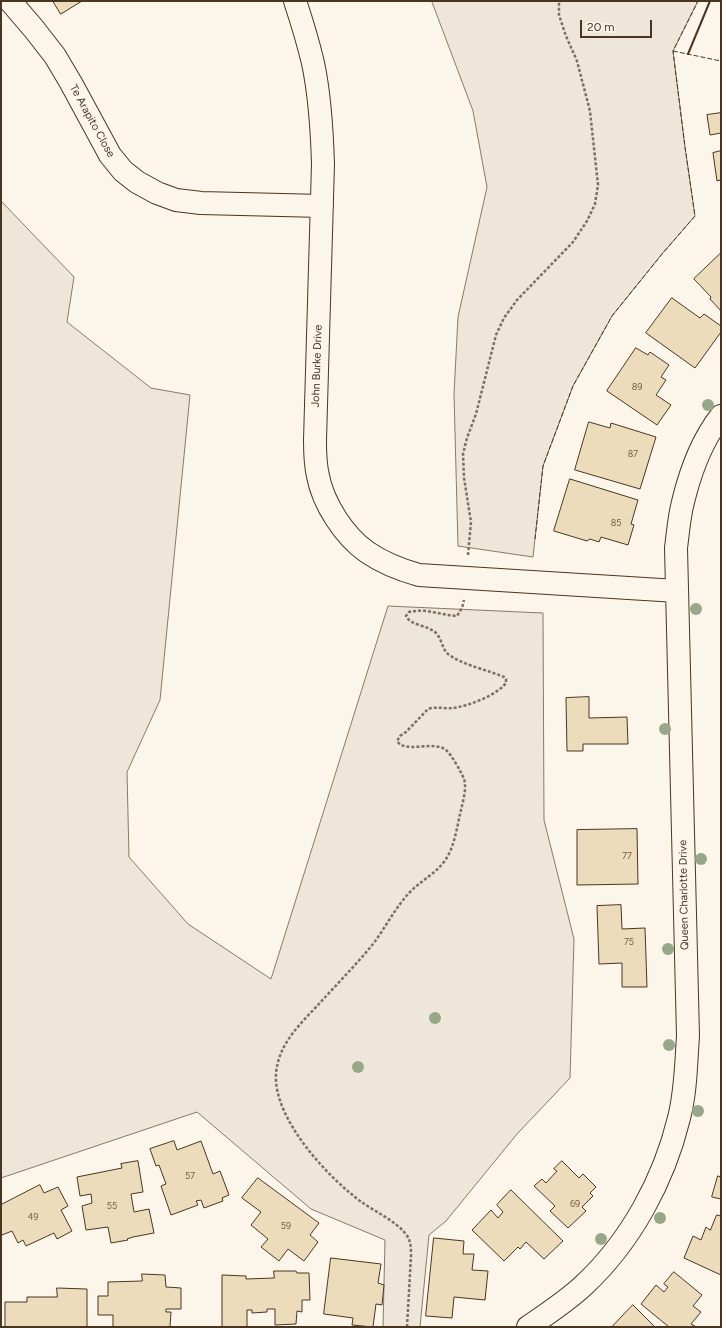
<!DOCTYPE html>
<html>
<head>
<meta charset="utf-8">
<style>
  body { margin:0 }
  #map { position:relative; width:722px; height:1328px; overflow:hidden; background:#fbf6e9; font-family:Figtree,sans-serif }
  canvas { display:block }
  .frame { position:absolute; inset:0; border:2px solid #4a3520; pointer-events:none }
  .scale { position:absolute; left:580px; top:20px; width:72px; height:18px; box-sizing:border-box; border:2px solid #4a3520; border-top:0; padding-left:5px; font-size:12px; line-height:14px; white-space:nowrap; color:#4a3520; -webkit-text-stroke:3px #fbf6e9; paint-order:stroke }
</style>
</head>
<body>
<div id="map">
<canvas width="722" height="1328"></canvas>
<div class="frame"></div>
<div class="scale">20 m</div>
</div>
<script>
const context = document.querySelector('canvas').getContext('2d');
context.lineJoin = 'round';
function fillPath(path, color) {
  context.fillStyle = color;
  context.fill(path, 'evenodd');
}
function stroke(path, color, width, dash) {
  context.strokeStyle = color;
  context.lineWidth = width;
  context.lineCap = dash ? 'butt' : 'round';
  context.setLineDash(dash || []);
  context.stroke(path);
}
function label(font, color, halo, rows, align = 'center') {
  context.font = font + ' Figtree,sans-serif';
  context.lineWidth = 3;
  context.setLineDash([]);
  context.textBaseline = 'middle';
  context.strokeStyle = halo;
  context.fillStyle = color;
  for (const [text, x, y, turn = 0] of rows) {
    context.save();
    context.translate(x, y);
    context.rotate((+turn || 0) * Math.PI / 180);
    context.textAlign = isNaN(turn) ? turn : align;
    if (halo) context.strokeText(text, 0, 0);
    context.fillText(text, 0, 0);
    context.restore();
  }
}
const green = new Path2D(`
  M432,1H698L673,51L685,147L695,216L662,254L612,316L573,386L543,466L533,557L458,546L454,394L458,317L487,187L473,111Z
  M1,201L74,277L67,322L151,388L190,395L160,700L127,772L129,857L188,924L271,979L388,606L543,613L544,820L574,939L570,1078L517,1134L446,1221L429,1235L420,1327H383L385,1240L311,1209L197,1112L1,1178Z`);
fillPath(green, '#ede6d9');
stroke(green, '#887966', 1);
const building = new Path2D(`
  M53,1H82L61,14Z
  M721,113V133L710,135L707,115Z
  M721,151V183L720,180L717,181L713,153Z
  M721,253V311L710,299L711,297L694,279Z
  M672,298L700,318L704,314L721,326V332L695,368L646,333Z
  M636,348L648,355L650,352L669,365L661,377L666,380L656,395L671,405L657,425L607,391Z
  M589,422L610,428L611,423L656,437L640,489L575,470Z
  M570,479L638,500L631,524L634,525L628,545L601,537L599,542L590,539L587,541L554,531Z
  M589,697V718L627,717L628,744H583V751H567L566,698Z
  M637,829L638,884L577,885V830Z
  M621,905L622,929L645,928L647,987H622V963L599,964L597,906Z
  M174,1141L177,1150L201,1141L213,1174L220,1171L229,1195L222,1198L223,1201L204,1208L201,1200L196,1201L198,1205L171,1215L161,1186L166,1184L159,1165L156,1166L150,1149Z
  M138,1161L143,1192L131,1194L134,1212L149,1209L154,1233L133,1237L127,1239L128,1240L111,1243L108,1227L86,1230L82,1206L92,1203L91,1194L80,1196L77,1177L122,1168L121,1164Z
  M562,1161L579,1178L583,1174L596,1187L590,1193L593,1196L582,1207L586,1211L568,1228L550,1211L555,1206L534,1186L542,1179L546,1183L557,1171L554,1169Z
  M718,1176L721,1177V1199L712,1197Z
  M258,1178L319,1223L310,1235L318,1242L304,1261L288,1249L279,1261L261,1247L268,1239L251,1225L261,1212L242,1198Z
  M40,1185L44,1193L58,1187L68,1206L61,1210L72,1231L57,1239L54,1233L26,1246L23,1240L18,1243L12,1231L2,1235L1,1233V1205Z
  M511,1190L563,1241L544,1259L526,1242L520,1249L518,1247L504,1261L472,1230L491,1210L498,1218L503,1212L497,1205Z
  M717,1215L721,1216V1275L684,1258L693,1236L701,1240L706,1227L710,1230Z
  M434,1238L464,1241L463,1254H474L472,1270L488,1271L485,1300L454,1297L452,1318L426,1316Z
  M331,1258L381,1264L378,1283L384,1285L382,1305L376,1304L373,1327L352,1325L353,1318L324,1314Z
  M274,1271H296L297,1273H309L310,1300H302V1312L297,1311L296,1324L275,1325V1309H267V1312L252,1313V1310H247V1327H222V1275L246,1276V1279L274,1278Z
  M674,1272L702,1295L693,1306L701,1312L691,1324L695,1326L694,1327H669L641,1304L656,1285L664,1292L668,1287L664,1284Z
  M142,1274L165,1275L166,1287L181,1288V1309H166V1312H171L170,1327H113V1315H98V1296H108V1282L142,1281Z
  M57,1288L87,1289V1327H5V1302H27V1297H57Z
  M633,1305L655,1327H612Z`);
fillPath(building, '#ecdcbc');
stroke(building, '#4a3520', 1);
const minor = new Path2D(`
  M10,1L34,29L55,56L71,83L110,155L123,171L137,182L157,193L176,200L201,203L322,206
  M295,1C302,22 308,42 313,63C320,96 322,131 323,164L315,440C315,452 315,464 318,476C323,503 344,536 367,552C383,563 401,570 419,575L677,591
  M528,1327C547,1314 567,1301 584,1285C631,1241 664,1180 679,1118C686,1091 686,1063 688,1036L676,548C678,533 679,517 683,502C690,473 702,440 721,416`);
stroke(minor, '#4a3520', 24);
stroke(new Path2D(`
  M468,555L471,522L464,478L463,454L467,438L476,414L496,335L504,318L517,300L573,242L587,221L595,204L598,185L590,111L577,61L566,36L559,15V1
  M407,1327L411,1256C411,1247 411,1240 405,1233C395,1221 376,1212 363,1203C329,1179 273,1119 276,1074C278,1045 299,1025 318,1005C336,985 356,965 373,944C386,927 396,906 411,891C423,879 437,873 446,859C455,845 457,826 461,810C463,801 467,788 464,779C461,772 452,755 446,750C433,740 405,754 397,741L400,736L406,732L428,709C436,706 445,709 453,708C469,706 497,695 506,683V679L504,677C488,670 462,665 448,654C442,649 442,639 436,633C428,625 411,626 406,616L409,612C426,608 440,615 457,616L462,608L464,600`), '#7f6f5c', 2.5, [3, 2]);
stroke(minor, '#fbf6e9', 22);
stroke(new Path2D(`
  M673,51L721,61
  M535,539L543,466L573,386L612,316L662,254L695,216L685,147L673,51L698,1`), '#4a3520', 1, [5, 2]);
stroke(new Path2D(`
  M688,54L710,1`), '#4a3520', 2);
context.fillStyle = '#96a887';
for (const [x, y] of [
  [708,405],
  [696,609],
  [665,729],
  [701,859],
  [668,949],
  [435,1018],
  [669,1045],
  [358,1067],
  [698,1111],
  [660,1218],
  [601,1239]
]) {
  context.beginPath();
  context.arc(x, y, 6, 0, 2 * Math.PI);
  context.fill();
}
label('9px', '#725f47', null, [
  ["89",637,387],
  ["87",633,454],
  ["85",616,523],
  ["77",627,856],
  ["75",629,942],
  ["57",190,1176],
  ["69",575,1204],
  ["55",112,1206],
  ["49",33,1217],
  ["59",286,1226]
]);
label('11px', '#4a3520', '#fbf6e9', [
  ["Te Arapito Close",92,121,61],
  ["John Burke Drive",317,366,-88],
  ["Queen Charlotte Drive",684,895,-91]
]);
</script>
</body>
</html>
